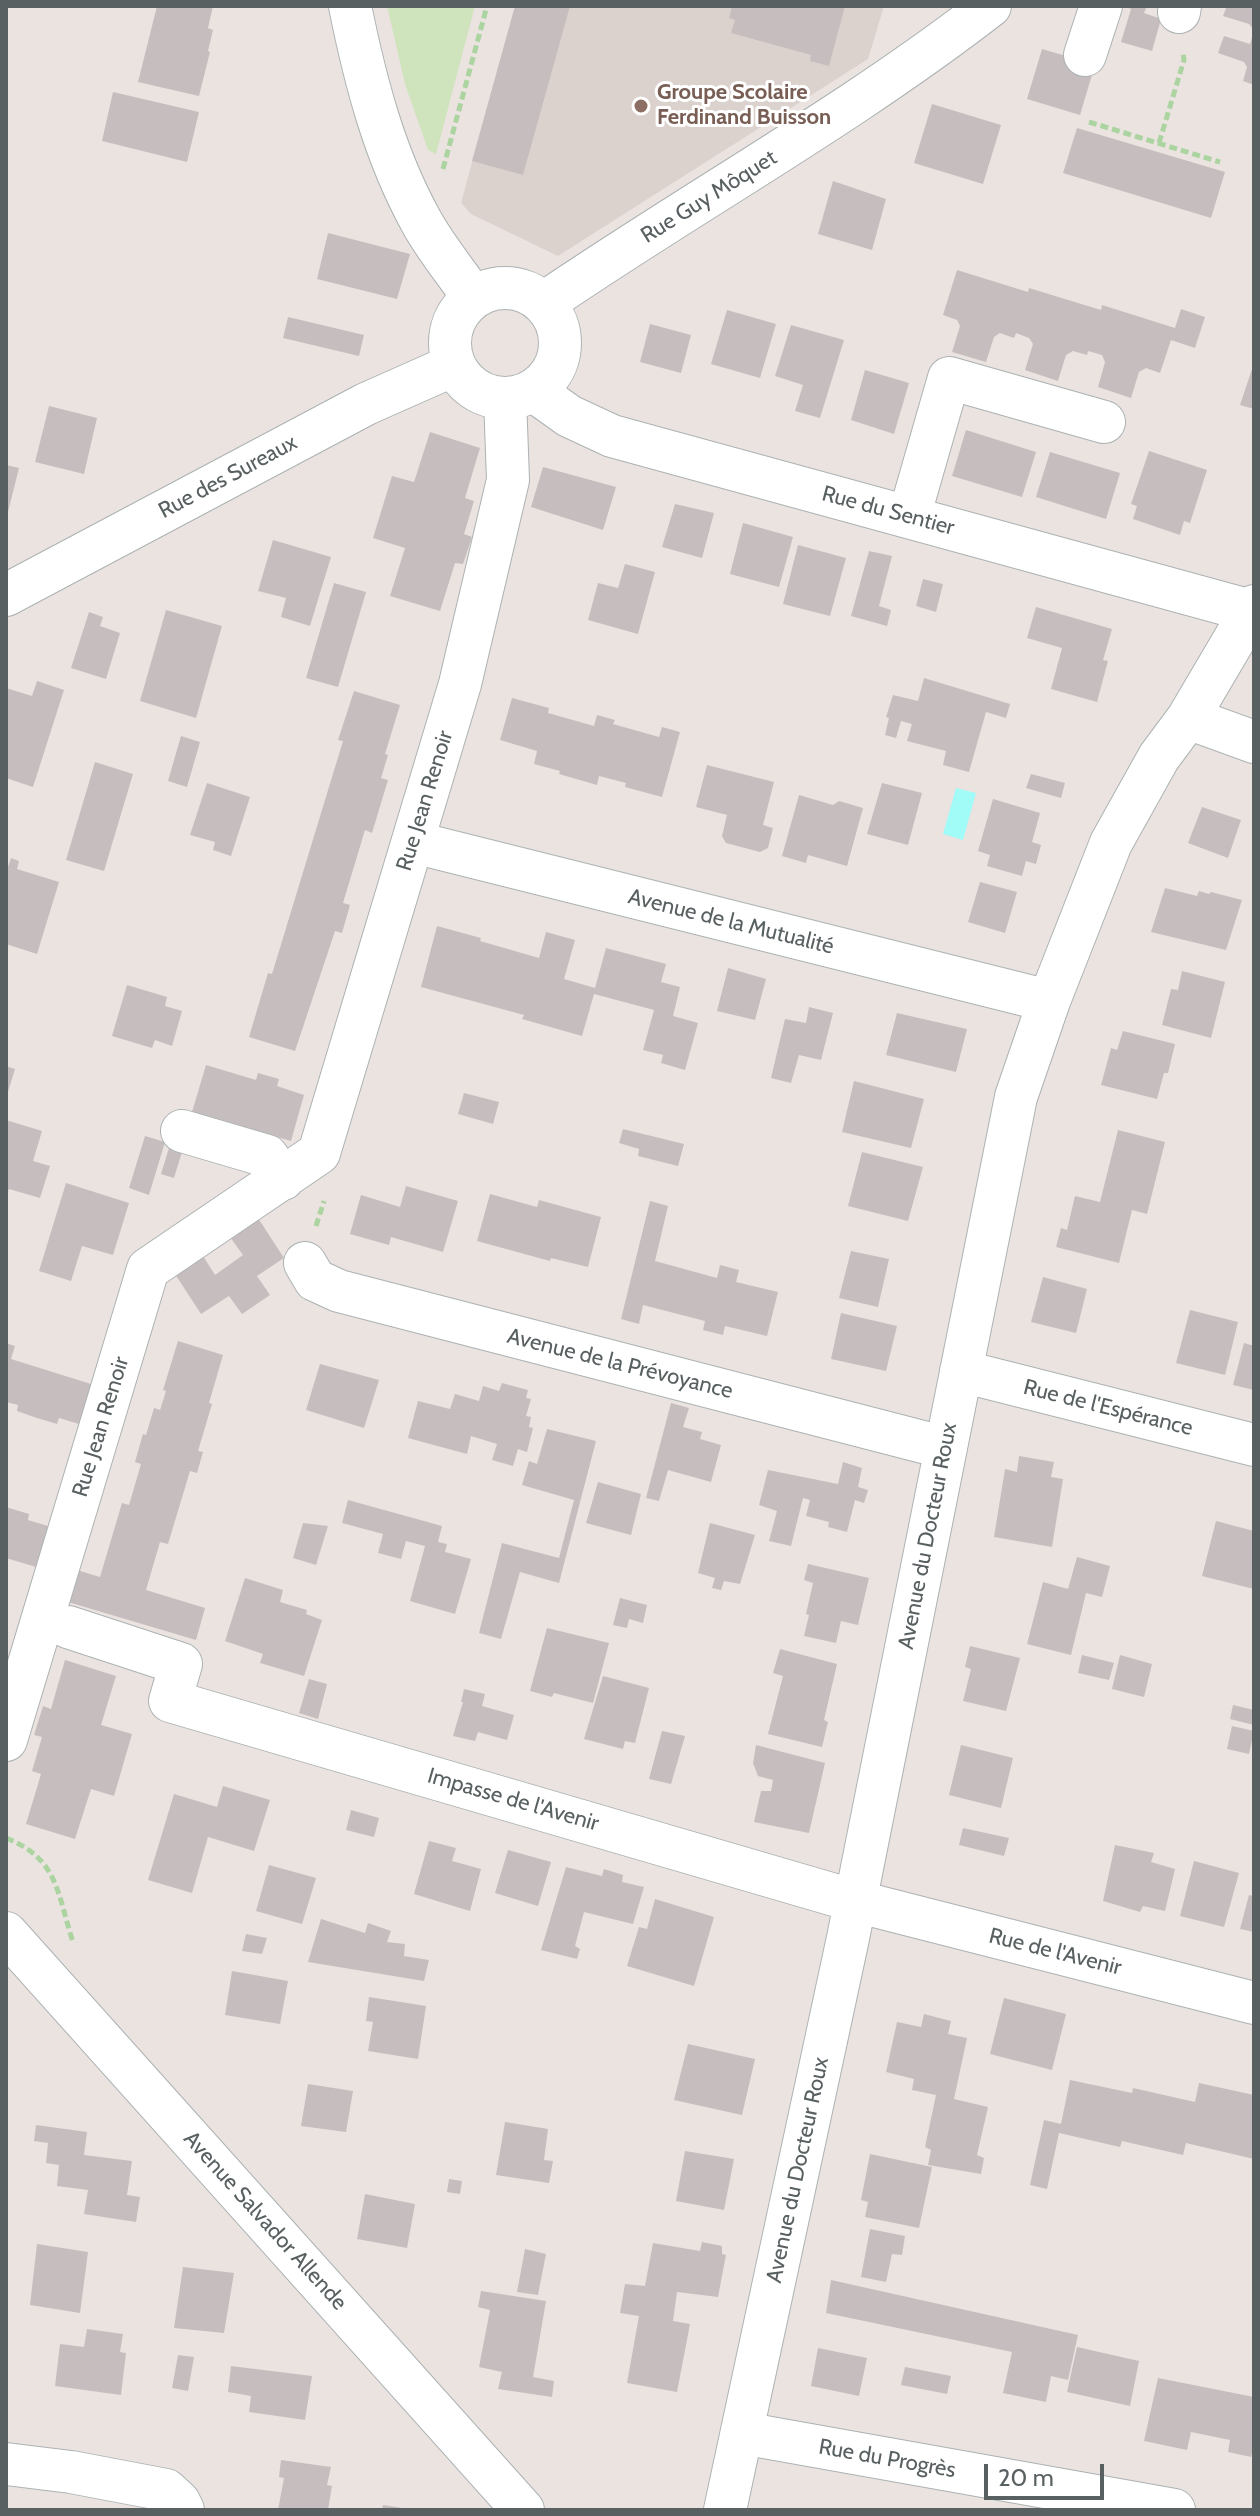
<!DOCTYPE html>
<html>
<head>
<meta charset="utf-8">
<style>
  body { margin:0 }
  #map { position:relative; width:1260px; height:2516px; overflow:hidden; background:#ebe3e0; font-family:Cabin,sans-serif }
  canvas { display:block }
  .frame { position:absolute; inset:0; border:8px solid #596061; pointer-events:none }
  .scale { position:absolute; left:984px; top:2464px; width:120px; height:36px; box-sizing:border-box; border:4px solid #596061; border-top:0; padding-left:10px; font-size:24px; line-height:28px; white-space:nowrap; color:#596061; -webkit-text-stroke:6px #fff; paint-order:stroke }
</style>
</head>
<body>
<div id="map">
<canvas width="1260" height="2516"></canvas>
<div class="frame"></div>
<div class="scale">20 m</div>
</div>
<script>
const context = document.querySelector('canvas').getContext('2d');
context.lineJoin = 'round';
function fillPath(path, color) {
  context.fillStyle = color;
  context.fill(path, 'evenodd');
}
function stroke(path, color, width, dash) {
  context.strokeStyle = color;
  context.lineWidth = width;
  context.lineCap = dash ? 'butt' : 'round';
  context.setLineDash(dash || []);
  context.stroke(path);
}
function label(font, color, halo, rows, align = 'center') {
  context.font = font + ' Cabin,sans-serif';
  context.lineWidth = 6;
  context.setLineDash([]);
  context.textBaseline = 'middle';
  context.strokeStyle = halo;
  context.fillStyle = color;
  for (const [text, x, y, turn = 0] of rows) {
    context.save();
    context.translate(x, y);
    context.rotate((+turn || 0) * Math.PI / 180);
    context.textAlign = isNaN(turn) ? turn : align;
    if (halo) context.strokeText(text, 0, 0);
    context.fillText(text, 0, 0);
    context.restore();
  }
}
fillPath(new Path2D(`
  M515,6H884L868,59L558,256L471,214L461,203Z`), '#dbd2ce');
fillPath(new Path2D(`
  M387,6H475L436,154L428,150L405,84Z`), '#cfe3bd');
fillPath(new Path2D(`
  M956,788L976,793L963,840L943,834Z`), '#a1fbf7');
fillPath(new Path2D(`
  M157,6H213L208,28L213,30L208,51L210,52L199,96L138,82Z
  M515,6H570L523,175L472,161Z
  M732,6H845L829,66L810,61L811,55L731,33L735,20L729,18Z
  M1124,6H1147L1144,13L1161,19L1152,51L1121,42L1131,9Z
  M1227,6H1254V30L1249,24L1223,16Z
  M1253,34H1254V85L1243,81L1247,67L1244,62L1218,53L1224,36L1250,44Z
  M1042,49L1073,58H1097L1080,115L1027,99Z
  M113,92L199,112L187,162L102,141Z
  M932,104L1001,125L983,184L914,163Z
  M1077,128L1225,172L1211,218L1063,173Z
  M833,181L886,199L872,250L818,234Z
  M328,233L410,254L397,299L317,279Z
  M957,270L1028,292L1029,288L1101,310L1102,305L1175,328L1181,309L1205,317L1195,348L1171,340L1160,373L1146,368L1139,372L1131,398L1098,387L1105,362L1102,355L1088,351L1087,355L1073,351L1066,355L1058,381L1025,370L1033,344L1029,338L1016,333L1014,338L1000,333L994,337L986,362L952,352L960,326L957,320L943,315Z
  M727,310L776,324L760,378L711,364Z
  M288,317L364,335L359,356L283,338Z
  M650,324L691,335L681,373L640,362Z
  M791,325L844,340L820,418L795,411L803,385L775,376Z
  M1253,366H1254V409L1240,405Z
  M865,370L909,383L894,434L851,420Z
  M49,406L97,418L84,474L35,462Z
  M966,430L1036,452L1022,497L952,476Z
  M430,432L480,448L465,498L474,501L464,534L472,537L463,564L455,563L440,611L390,596L405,548L373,538L392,476L414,482Z
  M1149,451L1207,470L1190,523L1184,521L1180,535L1133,519L1137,506L1131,504Z
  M1050,452L1120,473L1106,519L1036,497Z
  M6,465L19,468L7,516H6Z
  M543,467L616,487L603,530L531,507Z
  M675,504L714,513L702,558L662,547Z
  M743,523L793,537L779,587L730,574Z
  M273,540L331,557L310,626L281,617L286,598L258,591Z
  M798,545L846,558L830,616L783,604Z
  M869,551L892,556L879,606L891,610L887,626L851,616Z
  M625,564L655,572L638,634L588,620L598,583L618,588Z
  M923,579L943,584L936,612L916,606Z
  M334,583L366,592L338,687L306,678Z
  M1036,607L1112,629L1103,660L1108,661L1097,702L1051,689L1062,648L1027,638Z
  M166,610L222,626L196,718L140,701Z
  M89,612L103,617L100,626L120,633L106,679L71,668Z
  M924,678L1010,704L1006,718L986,712L969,772L943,765L946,751L907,741L912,724L901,721L896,738L885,735L889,718L886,717L893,695L918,701Z
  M37,681L64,690L33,787L6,778V688L32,696Z
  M354,691L400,705L385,754L388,755L381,778L388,780L372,833L365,830L343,903L350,905L342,933L335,931L295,1051L249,1037L268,973L272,974L343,741L338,740Z
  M512,698L549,708L548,713L594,726L597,715L615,720L613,724L659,737L662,727L680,732L662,797L625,787L626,783L599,776L597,785L559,774L560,771L534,764L537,751L500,740Z
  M181,736L200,742L187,787L168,781Z
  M95,762L133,774L104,871L66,860Z
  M707,765L774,782L763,825L773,828L768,848L760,852L726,843L722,836L727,815L696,807Z
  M1031,774L1065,783L1061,798L1026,788Z
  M207,783L250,797L231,856L213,850L215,842L190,835Z
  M882,783L922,793L908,845L867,834Z
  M799,795L833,805L839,801L863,808L847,866L808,855L806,863L782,856Z
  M993,799L1040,813L1032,842L1041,845L1036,864L1026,861L1022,876L987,866L990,855L978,851Z
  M1202,807L1241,820L1228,858L1188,843Z
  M11,858L19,861L17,869L59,882L37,954L6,944V873Z
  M980,882L1017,892L1005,933L968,922Z
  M1165,888L1197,896L1199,891L1209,894L1211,892L1242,900L1226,950L1151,932Z
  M437,926L481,938L480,941L539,958L546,932L575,940L564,979L595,988L606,948L666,964L661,982L680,987L673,1016L698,1023L685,1070L661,1063L663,1055L643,1050L654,1010L594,994L582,1036L522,1019L524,1015L421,987Z
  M728,968L766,979L755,1020L717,1011Z
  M1182,971L1225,982L1211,1038L1162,1025L1171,989L1178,990Z
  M127,985L167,997L165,1006L182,1011L172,1046L155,1040L152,1048L112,1036Z
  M809,1007L833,1013L821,1060L799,1055L791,1083L771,1078L785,1019L806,1023Z
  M897,1013L967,1029L956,1072L886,1055Z
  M1123,1031L1175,1044L1168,1073H1164L1157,1099L1101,1085L1111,1048L1117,1050Z
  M206,1065L256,1080L258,1073L279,1079L277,1086L304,1095L291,1141L270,1135L267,1142L214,1126L216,1119L192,1112Z
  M6,1066L15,1069L7,1095H6Z
  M854,1081L924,1099L911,1148L842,1132Z
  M464,1093L499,1102L493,1124L458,1114Z
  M6,1120L42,1131L33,1161L50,1166L40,1198L9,1189L6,1196Z
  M623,1129L684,1144L678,1166L638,1156L639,1149L619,1143Z
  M1118,1130L1165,1142L1147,1214L1132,1210L1119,1263L1056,1247L1061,1228L1067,1230L1075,1196L1100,1202Z
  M145,1136L165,1142L149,1195L129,1188Z
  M169,1148L182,1152L174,1178L161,1174Z
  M862,1152L923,1167L908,1221L848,1206Z
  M66,1183L129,1203L113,1255L82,1246L71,1281L39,1271Z
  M406,1186L458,1201L443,1252L391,1237L389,1245L350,1234L361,1195L400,1207Z
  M490,1194L537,1207L539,1200L601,1217L588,1267L551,1258L550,1261L477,1241Z
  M650,1201L668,1206L655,1261L717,1278L720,1265L739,1270L736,1282L778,1292L767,1336L725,1326L723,1335L703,1330L705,1321L643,1305L639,1324L621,1319Z
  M258,1218L284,1258L257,1276L270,1295L242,1314L229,1296L201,1314L175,1274L203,1256L215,1275L243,1255L230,1237Z
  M851,1251L889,1259L878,1307L839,1298Z
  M1043,1277L1087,1289L1076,1333L1031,1322Z
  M1190,1310L1238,1322L1225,1375L1176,1363Z
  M841,1313L897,1326L886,1371L831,1359Z
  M178,1341L223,1355L209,1403L212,1404L198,1451L203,1452L197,1473L190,1471L168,1544L160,1542L146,1590L205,1608L196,1640L68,1602L77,1570L100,1577L122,1503L129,1505L141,1464L135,1462L143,1434L146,1435L154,1408L160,1410L166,1391L163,1390Z
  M6,1343L15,1346L11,1359L91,1384L79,1424L59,1418L57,1424L37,1418L17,1411L18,1405L6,1402Z
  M1244,1343L1254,1346V1390L1233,1385Z
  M320,1364L379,1380L364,1428L306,1410Z
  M502,1383L528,1390L526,1398L531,1399L526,1416L531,1417L529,1427L533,1428L527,1452L518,1449L513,1466L492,1460L497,1444L471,1436L467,1454L408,1438L418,1401L450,1409L455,1394L479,1401L483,1386L499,1391Z
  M671,1403L689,1408L683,1427L702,1432L700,1439L721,1445L711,1482L668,1470L659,1501L646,1498Z
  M547,1429L596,1441L559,1583L520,1572L501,1639L479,1633L502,1543L559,1558L574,1500L522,1485L529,1461L537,1464Z
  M1019,1456L1054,1462L1051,1477L1063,1479L1052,1547L994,1537L1005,1469L1017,1472Z
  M843,1462L862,1468L858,1487L868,1490L864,1503L855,1500L847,1532L828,1527L829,1522L806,1516L810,1500L803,1498L791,1546L769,1541L777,1511L759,1505L768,1470L838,1484Z
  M598,1482L641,1494L631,1535L586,1523Z
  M348,1500L442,1526L438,1542L447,1544L445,1552L471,1559L455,1614L410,1601L425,1546L406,1541L401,1559L378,1553L383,1534L342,1523Z
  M6,1507L29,1514L28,1520L48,1526L36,1567L6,1558Z
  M1216,1521L1254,1531V1589L1202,1576Z
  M303,1523L328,1526L316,1565L293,1558Z
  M710,1523L755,1535L740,1584L724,1581L721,1590L712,1588L715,1578L698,1573Z
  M1077,1557L1110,1566L1102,1597L1086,1593L1071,1655L1027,1644L1043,1582L1068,1589Z
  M808,1564L869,1578L858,1625L841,1621L836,1643L804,1636L809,1615L806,1614L813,1583L804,1580Z
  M245,1578L283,1590L280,1602L307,1610L306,1614L322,1620L304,1676L260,1663L263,1654L225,1641Z
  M620,1598L647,1605L643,1623L629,1619L627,1628L613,1625Z
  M547,1628L609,1643L593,1703L554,1693L552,1697L530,1691Z
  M970,1646L1020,1658L1006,1711L963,1701L971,1669L965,1667Z
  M780,1649L837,1664L824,1720L828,1722L822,1747L768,1734L783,1676L773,1673Z
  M1082,1655L1114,1663L1109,1680L1078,1673Z
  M1120,1655L1152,1664L1144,1697L1112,1689Z
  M65,1660L116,1676L101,1725L132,1734L114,1796L91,1789L75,1839L26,1824L41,1774L32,1771L42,1737L34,1735L43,1706L51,1709Z
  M603,1676L649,1688L635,1743L625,1741L623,1749L584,1739Z
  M309,1679L327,1684L318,1719L299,1713Z
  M464,1689L485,1694L482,1706L514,1715L507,1740L478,1732L475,1741L453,1736L463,1702H461Z
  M1233,1705L1254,1710V1725L1230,1719Z
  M1232,1726L1254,1731L1249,1754L1227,1749Z
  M662,1731L685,1736L671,1784L649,1779Z
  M756,1745L825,1763L809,1833L754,1822L761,1791H771L773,1780L758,1776L753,1763Z
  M961,1745L1013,1758L1001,1808L949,1795Z
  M223,1786L270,1800L254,1851L208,1837L192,1893L148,1880L174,1794L217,1807Z
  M351,1810L379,1818L374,1837L346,1830Z
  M963,1828L1009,1838L1004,1856L959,1845Z
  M429,1841L456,1848L452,1861L481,1869L470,1911L414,1894Z
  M1115,1845L1154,1853L1151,1862L1175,1869L1165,1911L1143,1906L1140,1912L1103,1901Z
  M508,1850L551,1862L538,1906L495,1893Z
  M1194,1861L1239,1873L1224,1927L1180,1916Z
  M269,1865L316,1878L302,1924L256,1911Z
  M566,1867L602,1876L604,1869L623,1875L622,1882L644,1887L633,1924L584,1912L575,1946L580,1949L577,1959L541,1950Z
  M1249,1895L1254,1896V1932L1240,1929Z
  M655,1899L714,1917L694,1986L627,1966L639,1927L647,1929Z
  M321,1919L365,1933L368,1923L391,1931L387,1942L405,1944L404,1956L429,1960L424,1981L308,1962Z
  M246,1934L267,1938L262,1954L242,1951Z
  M232,1971L288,1981L280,2024L225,2015Z
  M369,1997L426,2006L418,2059L368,2051L373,2022L366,2021Z
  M1004,1998L1066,2014L1052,2070L990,2054Z
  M924,2014L951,2021L948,2034L967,2038L954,2099L988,2107L977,2155L984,2158L981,2174L928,2165L931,2150L925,2147L936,2095L912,2090L914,2079L886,2072L897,2022L921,2027Z
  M688,2044L755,2059L742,2115L674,2100Z
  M1070,2080L1132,2093L1133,2088L1195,2102L1199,2083L1254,2095V2159L1186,2143L1183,2155L1122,2141L1120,2147L1059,2133L1047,2189L1030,2185L1044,2120L1061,2124Z
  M308,2084L353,2091L346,2132L301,2126Z
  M505,2122L548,2129L544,2160L553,2161L549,2183L496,2175Z
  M36,2125L87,2132L84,2155L132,2161L127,2195L140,2197L136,2222L84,2214L88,2190L57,2186L59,2165L46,2163L48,2143L34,2141Z
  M685,2151L734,2159L724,2210L676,2201Z
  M870,2154L932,2167L919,2228L865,2217L868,2202L861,2200Z
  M449,2179L462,2181L460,2194L447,2192Z
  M365,2194L415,2204L407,2248L357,2239Z
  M870,2229L905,2236L902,2255L892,2254L886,2282L861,2277Z
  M702,2242L722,2246V2254L726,2255L718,2297L677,2292L673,2321L690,2324L677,2392L627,2383L639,2316L620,2313L625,2284L645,2286L653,2243L700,2251Z
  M37,2244L88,2252L80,2313L30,2305Z
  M525,2249L546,2254L538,2295L517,2292Z
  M183,2267L234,2273L224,2333L174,2328Z
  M831,2280L1078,2335L1068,2380L1051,2376L1046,2402L1003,2393L1012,2352L826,2313Z
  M481,2291L546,2301L533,2377L554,2381L552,2397L498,2389L502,2372L479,2367L490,2310L478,2307Z
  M87,2329L123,2334L120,2352L126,2353L121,2395L55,2386L60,2344L84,2347Z
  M1077,2347L1139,2361L1130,2406L1067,2392Z
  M818,2348L867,2358L859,2396L811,2386Z
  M178,2355L194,2357L188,2391L172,2388Z
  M231,2366L312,2376L305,2420L249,2412L251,2396L228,2392Z
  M905,2367L951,2376L947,2394L901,2385Z
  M1158,2378L1254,2397V2445L1251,2457L1228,2452L1230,2440L1191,2432L1187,2450L1144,2441Z
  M281,2460L331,2467L327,2485L332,2486L328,2510H278L284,2478L279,2477Z
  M383,2505L402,2508V2510H382Z`), '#c6bebe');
const minor = new Path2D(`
  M350,6C365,80 384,154 421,221C435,247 456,272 473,297
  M1179,12L1180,6
  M1085,55L1101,6
  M450 343a55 55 0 1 1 110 0a55 55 0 1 1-110 0Z
  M544,303C692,202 848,116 990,6
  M534,391L569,416L612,436L1251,611
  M909,517L949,378L1104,422
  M6,595L366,404L454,365
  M1188,718L1254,742
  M413,842L1049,1001
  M182,1131L267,1156L283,1179
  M305,1263L315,1280L339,1291L946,1448
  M961,1371L1254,1445
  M68,1627L181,1664L170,1701L855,1901L1254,2003
  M6,1740L148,1269L319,1153L460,684L508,480L505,398
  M6,1933L523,2510
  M742,2433L1174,2510
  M6,2464L71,2472L166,2490L179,2502L183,2510
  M725,2510L848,1938L1016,1097L1049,1001L1111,843L1159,757L1188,718L1254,606`);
stroke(minor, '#acb2b3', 44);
stroke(new Path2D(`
  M1089,122L1220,162
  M1159,143L1184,60L1183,52
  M443,169L487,6
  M316,1226L324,1201
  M6,1838C59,1859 57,1894 73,1942`), '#acd4a1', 5, [8, 4]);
stroke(minor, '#fff', 42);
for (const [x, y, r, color] of [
  [641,106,8,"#8d6e63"]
]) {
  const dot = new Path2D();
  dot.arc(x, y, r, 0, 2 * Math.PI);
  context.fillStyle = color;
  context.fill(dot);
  stroke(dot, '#fff', 3);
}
label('bold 22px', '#785e54', '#fff', [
  ["Groupe Scolaire",657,93],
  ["Ferdinand Buisson",657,118]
], 'left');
label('22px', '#596061', '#fff', [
  ["Rue Guy Môquet",709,197,-32],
  ["Rue des Sureaux",228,477,-28],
  ["Rue du Sentier",888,511,15],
  ["Rue Jean Renoir",425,801,-73],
  ["Avenue de la Mutualité",731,922,14],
  ["Avenue de la Prévoyance",620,1364,14],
  ["Rue de l'Espérance",1108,1408,14],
  ["Rue Jean Renoir",101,1427,-73],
  ["Avenue du Docteur Roux",928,1536,-79],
  ["Impasse de l'Avenir",513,1800,16],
  ["Rue de l'Avenir",1055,1952,14],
  ["Avenue du Docteur Roux",798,2170,-78],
  ["Avenue Salvador Allende",265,2221,48],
  ["Rue du Progrès",887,2459,10]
]);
</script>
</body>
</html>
